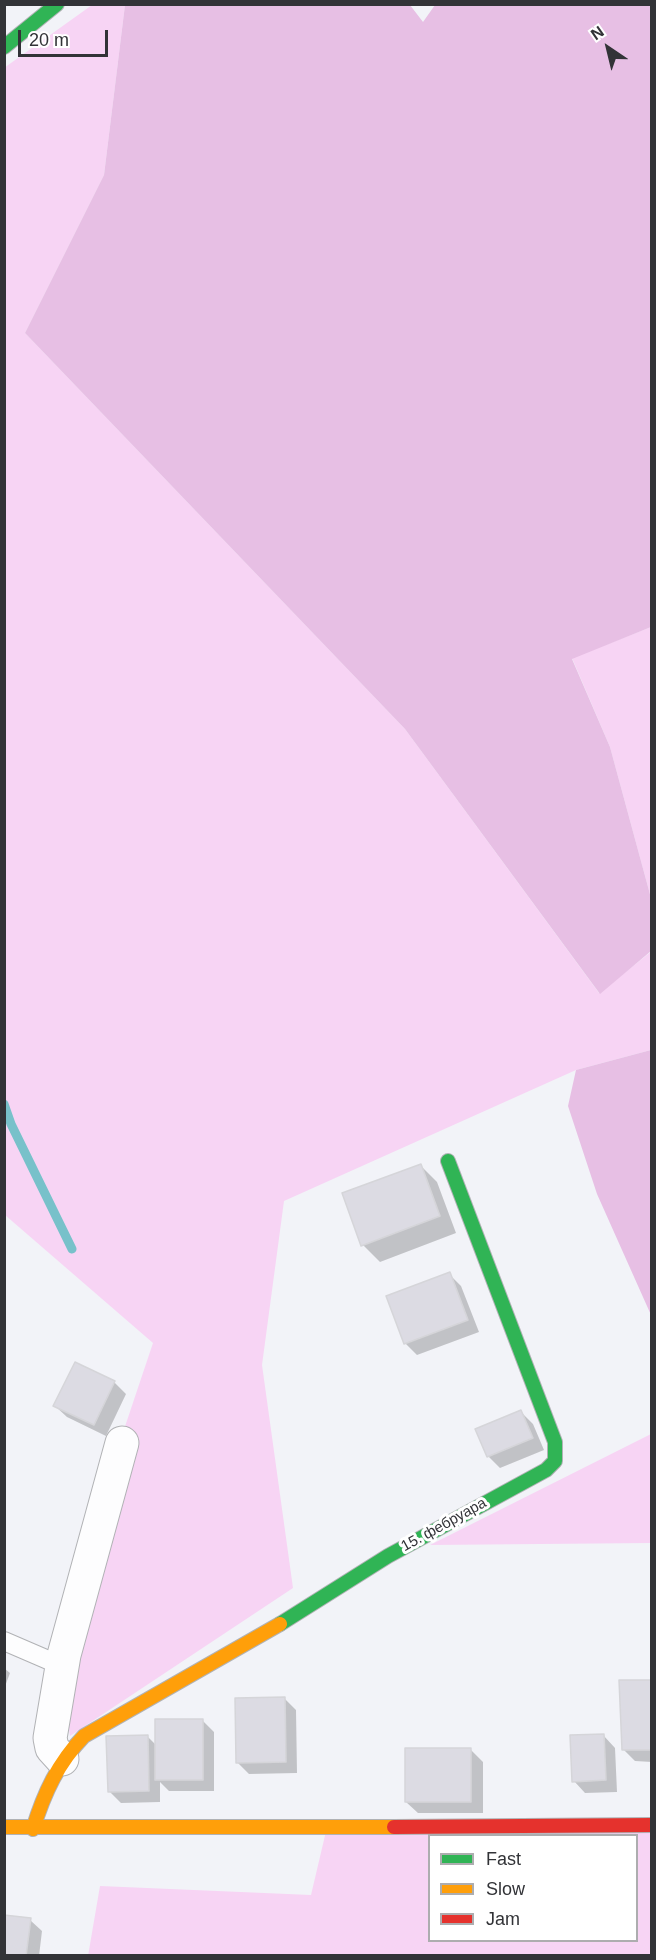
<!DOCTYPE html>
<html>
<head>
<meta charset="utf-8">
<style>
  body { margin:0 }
  #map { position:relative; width:656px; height:1960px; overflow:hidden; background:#f2f3f8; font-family:Arial,sans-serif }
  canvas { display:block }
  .frame { position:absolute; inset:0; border:6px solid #323337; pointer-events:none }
  .legend { position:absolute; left:428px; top:1834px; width:210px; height:108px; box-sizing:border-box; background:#fff; border:2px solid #adadaf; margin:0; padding:8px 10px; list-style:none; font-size:18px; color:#323337 }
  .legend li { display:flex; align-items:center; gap:12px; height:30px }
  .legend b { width:30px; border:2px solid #adadaf }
  .north { position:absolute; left:578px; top:18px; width:60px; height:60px; -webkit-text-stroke:4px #fff; paint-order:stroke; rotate:325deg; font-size:16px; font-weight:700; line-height:24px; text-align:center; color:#323337 }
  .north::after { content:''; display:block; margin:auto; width:21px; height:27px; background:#323337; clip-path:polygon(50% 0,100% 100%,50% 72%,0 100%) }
  .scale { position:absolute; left:18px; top:30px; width:90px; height:27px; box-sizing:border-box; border:3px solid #323337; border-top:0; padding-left:8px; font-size:18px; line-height:21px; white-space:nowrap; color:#323337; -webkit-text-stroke:4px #fff; paint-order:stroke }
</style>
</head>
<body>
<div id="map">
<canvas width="656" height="1960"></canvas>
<div class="frame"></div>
<ul class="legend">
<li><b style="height:8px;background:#30b455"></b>Fast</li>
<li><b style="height:8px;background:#ff9f0a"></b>Slow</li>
<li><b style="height:8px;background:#e5322d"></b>Jam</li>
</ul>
<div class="north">N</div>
<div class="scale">20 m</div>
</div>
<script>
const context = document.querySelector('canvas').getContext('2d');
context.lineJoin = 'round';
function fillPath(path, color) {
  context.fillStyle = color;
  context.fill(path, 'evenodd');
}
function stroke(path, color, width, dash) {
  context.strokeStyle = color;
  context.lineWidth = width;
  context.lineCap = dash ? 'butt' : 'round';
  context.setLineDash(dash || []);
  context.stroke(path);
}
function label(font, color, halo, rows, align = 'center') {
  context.font = font + ' Arial,sans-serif';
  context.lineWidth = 6;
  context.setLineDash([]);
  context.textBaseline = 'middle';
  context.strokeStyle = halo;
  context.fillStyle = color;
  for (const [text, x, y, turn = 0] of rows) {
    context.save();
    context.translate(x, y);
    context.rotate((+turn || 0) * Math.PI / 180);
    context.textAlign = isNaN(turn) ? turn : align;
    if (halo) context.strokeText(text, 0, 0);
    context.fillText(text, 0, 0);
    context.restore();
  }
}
fillPath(new Path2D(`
  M92,5H125L104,175L25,333L405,729L599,993L652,951L651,1050L576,1070L284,1201L262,1365L293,1588L70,1736L59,1644L99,1504L153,1343L5,1215L4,68Z
  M651,627V898L610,747L572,658Z
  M651,1434V1543L430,1545Z
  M651,1825V1955L88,1956L100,1886L311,1895L327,1827ZM430,1836H636V1940H430Z`), '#f7d4f4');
fillPath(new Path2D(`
  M125,5H410L423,22L435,5H651V627L572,659L610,747L651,898V951L600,994L405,729L25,333L104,175Z
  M651,1050H652L651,1315L597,1194L568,1106L576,1070Z`), '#e7bfe4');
fillPath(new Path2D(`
  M420,1165L437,1182L456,1233L380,1262L363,1245Z
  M449,1274L461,1286L479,1332L417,1355L405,1343Z
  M114,1382L126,1394L106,1436L67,1417L55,1406Z
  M521,1412L533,1424L544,1450L500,1468L488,1456Z
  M4,1668L10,1673L4,1689Z
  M652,1682V1762L635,1761L623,1749Z
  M284,1698L296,1710L297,1773L249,1774L237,1762Z
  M202,1720L214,1732V1791H169L160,1782V1802L121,1803L109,1791L147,1736L157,1746Z
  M604,1736L615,1748L617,1792L585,1793L574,1781Z
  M471,1750L483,1762V1813H418L406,1802Z
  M30,1920L42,1931L39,1956H4Z`), '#0003');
stroke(new Path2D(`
  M4,1104L11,1124L72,1249`), '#78c1ca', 9);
const building = new Path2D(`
  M421,1164L440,1216L361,1246L342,1193Z
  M450,1272L468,1320L404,1344L386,1296Z
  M75,1362L115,1381L94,1425L53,1406Z
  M521,1410L533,1438L487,1457L475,1429Z
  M619,1680H652V1750H622Z
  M285,1697L286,1762L236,1763L235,1698Z
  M155,1719H203V1780H155Z
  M604,1734L606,1780L572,1782L570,1735Z
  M148,1735L149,1791L108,1792L106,1736Z
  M405,1748H471V1802H405Z
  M4,1915L31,1918L26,1956H4Z`);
fillPath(building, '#dcdbe3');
stroke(building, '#d5d5d9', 1.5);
const lane = new Path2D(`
  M4,1641L62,1666`);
const street = new Path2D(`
  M62,1759L52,1748L50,1738L64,1655L122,1443`);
const fast = new Path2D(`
  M4,47L57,4
  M280,1624L388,1556L546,1470L555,1461V1442L448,1161`);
const slow = new Path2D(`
  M4,1827H394
  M33,1829C44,1793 58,1763 84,1736L280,1624`);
const jam = new Path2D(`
  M394,1827L652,1825`);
stroke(lane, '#b1b2b5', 20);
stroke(street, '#b1b2b5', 35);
stroke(fast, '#b1b2b5', 16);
stroke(slow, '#b1b2b5', 16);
stroke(jam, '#b1b2b5', 16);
stroke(lane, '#fdfdfe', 18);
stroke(street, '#fdfdfe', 33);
stroke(fast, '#30b455', 14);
stroke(slow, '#ff9f0a', 14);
stroke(jam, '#e5322d', 14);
label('15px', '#323337', '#fff', [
  ["15. фебруара",444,1525,-29]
]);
</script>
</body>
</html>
